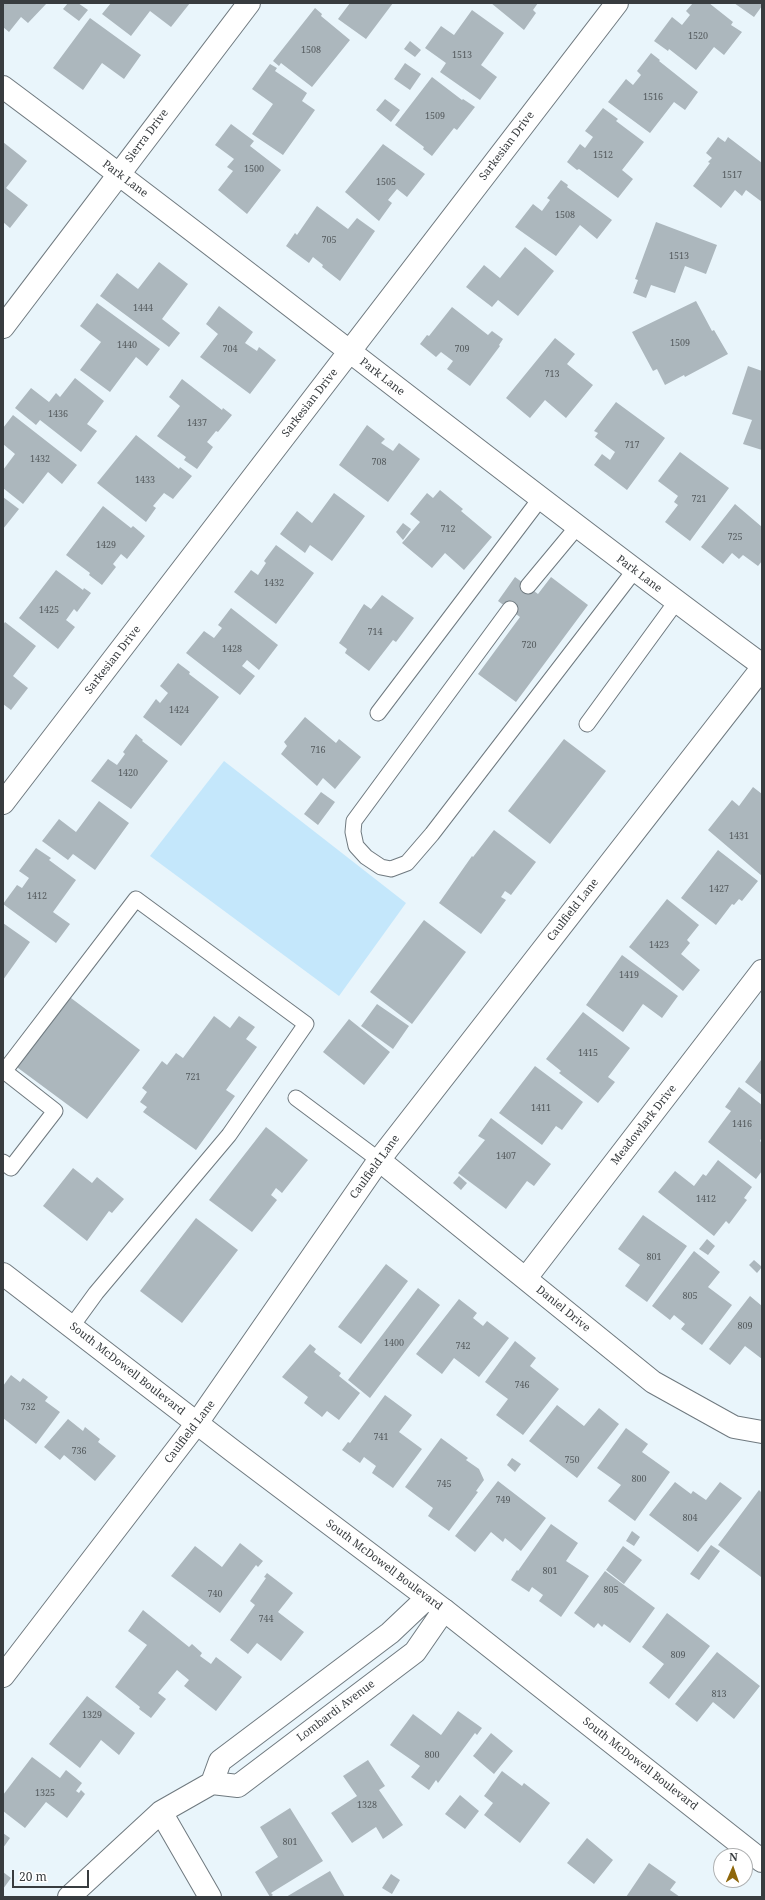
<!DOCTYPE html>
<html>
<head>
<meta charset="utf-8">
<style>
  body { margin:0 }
  #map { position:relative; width:765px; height:1900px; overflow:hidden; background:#e9f5fb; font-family:"Noto Serif",serif }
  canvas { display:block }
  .frame { position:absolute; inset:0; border:4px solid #383c3f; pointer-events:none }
  .north { position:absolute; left:713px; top:1848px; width:40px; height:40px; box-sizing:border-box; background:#fff; border:1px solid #afb1b2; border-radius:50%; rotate:2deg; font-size:11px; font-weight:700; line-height:16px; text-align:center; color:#383c3f }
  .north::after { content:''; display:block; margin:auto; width:14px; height:18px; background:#8e670b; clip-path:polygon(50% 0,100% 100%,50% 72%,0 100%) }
  .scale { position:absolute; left:12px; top:1870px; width:77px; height:18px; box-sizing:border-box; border:2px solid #383c3f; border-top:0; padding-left:5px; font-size:12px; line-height:14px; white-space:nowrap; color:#383c3f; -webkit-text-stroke:3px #fff; paint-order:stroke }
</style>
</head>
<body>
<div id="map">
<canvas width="765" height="1900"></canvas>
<div class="frame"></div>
<div class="north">N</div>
<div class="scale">20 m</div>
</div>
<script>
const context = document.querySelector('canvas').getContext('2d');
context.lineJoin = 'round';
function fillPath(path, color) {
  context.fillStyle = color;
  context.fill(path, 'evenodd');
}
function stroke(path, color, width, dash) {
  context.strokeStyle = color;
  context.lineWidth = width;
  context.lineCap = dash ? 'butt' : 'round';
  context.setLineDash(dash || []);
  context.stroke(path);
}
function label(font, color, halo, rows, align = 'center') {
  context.font = font + ' "Noto Serif",serif';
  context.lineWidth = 3;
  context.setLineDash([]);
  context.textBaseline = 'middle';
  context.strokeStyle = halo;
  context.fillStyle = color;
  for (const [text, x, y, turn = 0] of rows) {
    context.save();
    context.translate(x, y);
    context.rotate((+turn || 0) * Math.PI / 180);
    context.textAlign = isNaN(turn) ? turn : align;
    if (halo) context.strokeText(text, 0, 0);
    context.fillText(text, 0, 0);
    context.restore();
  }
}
fillPath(new Path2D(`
  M224,761L406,903L339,996L150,856Z`), '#c4e7fb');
fillPath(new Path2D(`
  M3,3H47L28,23L21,17L9,32L3,27Z
  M68,3H78L88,10L79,21L63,9Z
  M111,3H190L171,27L150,11L131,36L102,14Z
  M350,3H393L366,39L338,19Z
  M491,3H538L533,10L536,13L524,30Z
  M693,3H709L733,22L731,25L742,32L724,55L714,47L696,70L669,49L668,51L654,41L672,17L682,25L690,15L686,11Z
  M734,3H762V6L754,17Z
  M315,8L322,14L321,16L350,40L312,87L281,63L279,66L273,61Z
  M472,10L504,33L481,65L497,77L480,100L440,72L446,63L425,48L441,26L454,35Z
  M90,18L141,55L124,79L102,63L83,90L53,68Z
  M410,41L421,50L415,57L404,49Z
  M651,53L660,60L659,61L698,92L685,110L674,102L650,133L608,102L626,79L633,85L641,75L637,71Z
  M405,63L421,74L410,90L394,79Z
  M270,64L277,68L275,71L307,93L302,101L315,110L283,155L252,134L273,104L252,89Z
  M432,77L462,100L463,99L475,107L457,130L454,128L432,156L423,149L424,147L395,125Z
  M385,99L400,110L391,122L376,110Z
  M603,108L618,119L616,121L644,142L622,170L633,179L618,198L579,169L577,170L567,162L580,144L585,148L593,137L585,131Z
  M231,124L254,141L250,146L281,170L247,214L218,190L233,171L227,167L234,159L215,145Z
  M718,137L725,142L728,137L762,163V202L746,190L742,196L735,190L721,208L693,186L710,163L708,162L712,158L706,153Z
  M3,142L27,161L6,188L28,205L10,228L3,222Z
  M383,144L425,174L407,197L397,189L388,200L392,203L379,221L345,192Z
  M561,180L568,185L567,187L612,220L597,239L580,225L556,256L515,227L533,204L542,211L550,200L547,198Z
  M317,206L348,229L357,218L375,231L340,281L322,267L323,265L313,257L309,263L286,246L295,233L297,235Z
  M656,222L717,245L706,274L685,266L675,293L651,285L646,298L633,293L638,280L635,279Z
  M525,247L554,271L518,316L498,300L492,307L466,287L484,265L500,278Z
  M159,262L188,284L162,319L180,333L169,347L100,296L117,273L138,289Z
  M696,301L712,331L714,330L728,354L685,377L684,375L665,385L657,369L653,371L632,332Z
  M97,303L160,349L147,366L136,357L110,392L80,370L101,342L80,326Z
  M219,306L253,332L245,343L257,351L259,347L276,360L250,394L200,357L218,334L206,324Z
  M452,307L488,335L492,331L503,339L499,345L500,346L470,386L447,369L453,361L441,352L436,357L420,344L427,335L429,336Z
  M555,338L575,354L567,364L593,385L566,418L545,400L530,418L506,398Z
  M748,366L762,371V450L743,444L752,420L732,414Z
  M75,378L104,401L87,424L97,431L81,452L40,420L36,425L15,408L31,388L49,402L56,393L60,397Z
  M182,379L222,410L223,408L232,415L218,432L216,431L207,442L213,447L197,469L184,460L186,457L157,436L180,406L169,397Z
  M616,402L665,438L627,490L594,465L602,454L610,460L615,452L595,437L598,433L594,431Z
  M13,415L77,465L62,484L48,472L23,504L3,488V470L15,454L3,444V428Z
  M367,425L385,439L381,443L393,451L399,443L420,459L388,502L339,465Z
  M136,435L179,469L180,467L192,476L173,499L164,493L153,506L156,508L146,522L97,483Z
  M680,452L729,488L690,541L665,522L678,505L674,502L678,496L658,481Z
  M440,490L463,509L461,511L492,537L464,570L445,553L432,568L402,543L420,522L410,514L427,493L433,498Z
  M334,493L365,516L332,561L310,545L305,553L280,534L297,511L312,523Z
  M3,497L19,509L3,529Z
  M735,504L762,527V561L758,566L743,555L739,559L732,553L723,564L701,547Z
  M103,506L131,528L133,526L145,536L127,559L121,554L113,564L116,567L102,585L89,575L90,573L66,555Z
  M403,523L411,529L403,540L396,532Z
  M276,545L314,573L276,624L234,592L251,570L258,575L266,563L264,561Z
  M56,570L83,590L84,588L91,593L77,612L74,609L66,620L75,627L58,649L19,618Z
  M515,577L538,594L551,577L588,605L516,702L478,674L520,617L498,601Z
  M382,595L414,618L396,642L393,640L369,671L345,653L347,649L339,643L364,604L371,609Z
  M231,608L278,645L259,670L247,660L242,666L255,676L240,695L186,653L204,631L214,638L222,628L218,625Z
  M5,622L36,646L13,676L28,688L11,710L3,704V625Z
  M178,663L190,672L189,674L219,697L181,746L143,717L156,699L160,703L168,693L160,686Z
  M305,717L336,743L339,739L361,757L335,789L323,778L317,786L281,754L287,746L284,742Z
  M136,734L143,740L142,741L168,761L131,809L91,781L108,759L117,765L125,754L123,752Z
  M564,739L606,771L550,844L508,811Z
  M753,787L762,794V876L708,830L732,800L739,806Z
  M321,792L335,802L318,825L304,814Z
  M99,801L129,823L95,870L73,854L68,860L42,841L59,819L76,832Z
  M494,830L536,862L511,895L505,891L501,897L506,900L481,934L439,903L472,856L473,857Z
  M36,848L51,858L49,860L76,880L53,912L70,924L56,943L3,904L17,885L22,888L29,878L19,871Z
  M718,850L758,881L742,901L739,899L734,905L732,904L716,925L681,898Z
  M667,899L699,925L687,940L690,943L681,954L700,970L683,991L629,947Z
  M424,920L466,952L412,1024L370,992Z
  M3,923L30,942L3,980Z
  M622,955L678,996L662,1018L643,1004L623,1032L586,1005Z
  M67,995L140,1050L87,1119L14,1065Z
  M377,1004L409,1026L393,1049L361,1026Z
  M583,1012L630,1048L608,1077L615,1082L598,1103L559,1073L561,1071L546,1059Z
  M214,1016L230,1028L239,1016L255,1027L246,1039L257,1047L226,1090L235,1096L196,1150L143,1112L147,1107L140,1102L147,1092L142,1088L162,1061L167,1065L176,1053L183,1058Z
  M349,1019L390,1052L364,1085L323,1052Z
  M761,1060L762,1061V1095L745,1082Z
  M535,1066L583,1102L562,1130L556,1126L542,1145L499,1113Z
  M739,1087L762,1105V1137L760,1141L762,1143V1171L756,1179L708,1142L731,1111L725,1107Z
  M491,1118L551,1164L534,1186L527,1181L506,1209L458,1173L485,1140L478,1136Z
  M266,1127L308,1160L282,1193L276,1188L271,1195L277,1200L252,1232L209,1200Z
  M718,1160L752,1187L744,1198L747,1200L729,1224L726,1221L714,1236L658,1192L675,1171L694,1186L703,1174L706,1176Z
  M73,1168L92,1183L97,1177L124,1199L112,1213L109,1211L87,1241L43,1206Z
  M459,1176L467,1183L461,1190L453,1183Z
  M643,1215L687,1246L647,1302L625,1286L640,1265L618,1249Z
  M196,1218L238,1250L182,1323L140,1291Z
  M707,1239L715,1246L708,1255L699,1249Z
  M694,1251L720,1272L708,1287L732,1305L702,1345L681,1329L685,1324L674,1315L670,1320L652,1306Z
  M754,1260L762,1267L757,1273L749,1265Z
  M386,1264L408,1281L361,1344L338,1327Z
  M418,1288L440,1305L370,1398L348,1380Z
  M750,1296L762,1306V1359L745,1346L730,1365L709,1349Z
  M459,1299L477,1313L473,1318L483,1326L487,1321L509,1338L479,1377L454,1358L442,1374L416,1354Z
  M515,1341L536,1358L530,1366L559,1389L523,1435L496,1415L508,1399L485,1382Z
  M310,1344L316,1349L314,1352L341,1373L339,1376L360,1393L339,1420L327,1411L322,1417L304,1403L308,1397L282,1377Z
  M11,1375L20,1382L23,1378L48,1397L45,1401L60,1412L36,1444L3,1418V1386Z
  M385,1395L412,1415L399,1432L422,1449L393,1488L372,1473L376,1466L364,1457L360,1463L342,1450L348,1442L350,1443Z
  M557,1405L584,1426L599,1408L619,1424L577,1478L529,1441Z
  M68,1419L83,1431L85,1427L100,1439L98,1442L116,1456L95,1481L64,1455L60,1460L44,1447Z
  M626,1428L648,1444L642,1452L670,1472L635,1521L608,1501L621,1485L597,1468Z
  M441,1438L468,1458L466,1460L479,1469L484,1480L476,1491L478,1492L449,1531L428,1516L433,1508L405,1487Z
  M512,1458L521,1464L515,1472L507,1465Z
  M498,1481L546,1518L521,1551L505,1538L503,1542L491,1532L475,1552L455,1536Z
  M675,1482L691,1494L693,1491L706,1500L720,1482L742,1498L698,1552L649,1515Z
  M759,1490L762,1493L761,1577L718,1545Z
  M551,1524L578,1543L566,1561L589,1576L561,1617L539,1601L543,1595L532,1587L529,1592L511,1580L517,1570L518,1571Z
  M632,1531L640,1537L634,1546L626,1541Z
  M240,1543L263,1561L258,1567L256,1565L220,1613L171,1576L195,1546L222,1567Z
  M711,1545L720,1551L699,1580L690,1574Z
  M623,1546L642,1560L624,1584L606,1570Z
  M605,1571L655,1608L630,1643L604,1624L602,1627L598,1623L594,1628L574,1613Z
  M267,1573L293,1593L278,1612L304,1632L281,1661L257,1643L248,1654L230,1640L255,1605L250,1601L266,1578L264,1577Z
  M143,1610L189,1647L192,1644L202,1653L200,1656L211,1664L216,1657L242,1677L216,1711L184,1686L189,1680L177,1670L158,1693L166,1699L151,1718L139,1709L140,1707L115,1687L147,1645L128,1631Z
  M667,1613L710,1646L669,1699L649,1683L664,1664L642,1647Z
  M717,1652L760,1686L734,1719L713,1702L697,1722L675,1704Z
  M87,1696L135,1733L119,1755L101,1740L80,1768L49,1744Z
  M458,1711L482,1728L477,1735L475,1733L438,1783L436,1780L429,1790L411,1777L420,1766L390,1745L413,1714L441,1735Z
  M491,1733L513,1751L494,1774L473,1756Z
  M32,1757L60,1778L66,1770L82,1783L76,1791L79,1793L81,1790L85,1794L67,1818L46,1802L25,1828L3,1811V1795Z
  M368,1760L385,1786L379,1790L403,1825L383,1839L376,1827L352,1843L331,1813L357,1796L343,1776Z
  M502,1771L522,1786L524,1783L550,1803L520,1843L484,1815L493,1803L484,1796Z
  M460,1795L479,1811L465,1829L445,1814Z
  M290,1808L323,1861L271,1893L273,1895L270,1897L255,1872L278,1857L260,1827Z
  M3,1833L10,1838L3,1848Z
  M587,1838L613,1860L594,1884L567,1863Z
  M649,1863L676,1882L670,1890L680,1897H626Z
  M330,1871L345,1897H286Z
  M3,1872L11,1878L3,1889Z
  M391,1874L400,1880L392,1894L382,1888Z`), '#acb7bd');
const service = new Path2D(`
  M528,586L577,527
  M510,609L354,821L353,832L356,846L366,857L381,867L391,869L407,863L432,834L634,571
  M378,713L540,499
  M587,724L676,602
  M3,1073L136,899L306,1024L229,1135L96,1293L72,1326
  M296,1098L379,1160
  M3,1162L11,1168L55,1111L4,1071`);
const minor = new Path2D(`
  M3,87C258,277 506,476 762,665
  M3,327L249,3
  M3,803L617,3
  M379,1160L653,1382L734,1427L762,1432
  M526,1278L762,971
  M212,1783L220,1761L390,1633L427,1598
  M161,1812L210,1897
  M69,1897L161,1812L212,1783L238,1786L415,1652L444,1610`);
const secondary = new Path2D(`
  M3,1274L233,1451L444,1610L762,1861
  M3,1676L197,1423L379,1160L762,668`);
stroke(service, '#6f797f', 17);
stroke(minor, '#6f797f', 24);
stroke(secondary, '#6f797f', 24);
stroke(service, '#fff', 15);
stroke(minor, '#fff', 22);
stroke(secondary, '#fff', 22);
label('9px', '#555b5e', null, [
  ["1520",698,36],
  ["1508",311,50],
  ["1513",462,55],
  ["1516",653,97],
  ["1509",435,116],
  ["1512",603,155],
  ["1500",254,169],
  ["1517",732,175],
  ["1505",386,182],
  ["1508",565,215],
  ["705",329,240],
  ["1513",679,256],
  ["1444",143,308],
  ["1509",680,343],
  ["1440",127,345],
  ["704",230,349],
  ["709",462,349],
  ["713",552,374],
  ["1436",58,414],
  ["1437",197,423],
  ["717",632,445],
  ["1432",40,459],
  ["708",379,462],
  ["1433",145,480],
  ["721",699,499],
  ["712",448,529],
  ["725",735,537],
  ["1429",106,545],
  ["1432",274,583],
  ["1425",49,610],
  ["714",375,632],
  ["720",529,645],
  ["1428",232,649],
  ["1424",179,710],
  ["716",318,750],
  ["1420",128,773],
  ["1431",739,836],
  ["1427",719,889],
  ["1412",37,896],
  ["1423",659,945],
  ["1419",629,975],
  ["1415",588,1053],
  ["721",193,1077],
  ["1411",541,1108],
  ["1416",742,1124],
  ["1407",506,1156],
  ["1412",706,1199],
  ["801",654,1257],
  ["805",690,1296],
  ["809",745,1326],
  ["1400",394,1343],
  ["742",463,1346],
  ["746",522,1385],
  ["732",28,1407],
  ["741",381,1437],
  ["736",79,1451],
  ["750",572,1460],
  ["800",639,1479],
  ["745",444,1484],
  ["749",503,1500],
  ["804",690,1518],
  ["801",550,1571],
  ["805",611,1590],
  ["740",215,1594],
  ["744",266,1619],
  ["809",678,1655],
  ["813",719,1694],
  ["1329",92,1715],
  ["800",432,1755],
  ["1325",45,1793],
  ["1328",367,1805],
  ["801",290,1842]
]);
label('11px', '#383c3f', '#fff', [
  ["Sierra Drive",147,136,-53],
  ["Sarkesian Drive",507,146,-53],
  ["Park Lane",125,179,37],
  ["Park Lane",382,377,38],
  ["Sarkesian Drive",310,403,-52],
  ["Park Lane",639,574,37],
  ["Sarkesian Drive",113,660,-52],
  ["Caulfield Lane",573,910,-52],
  ["Meadowlark Drive",644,1125,-52],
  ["Caulfield Lane",375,1167,-54],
  ["Daniel Drive",563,1309,39],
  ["South McDowell Boulevard",127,1369,38],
  ["Caulfield Lane",190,1432,-53],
  ["South McDowell Boulevard",384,1565,37],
  ["Lombardi Avenue",336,1711,-37],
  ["South McDowell Boulevard",640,1764,38]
]);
</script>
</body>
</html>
